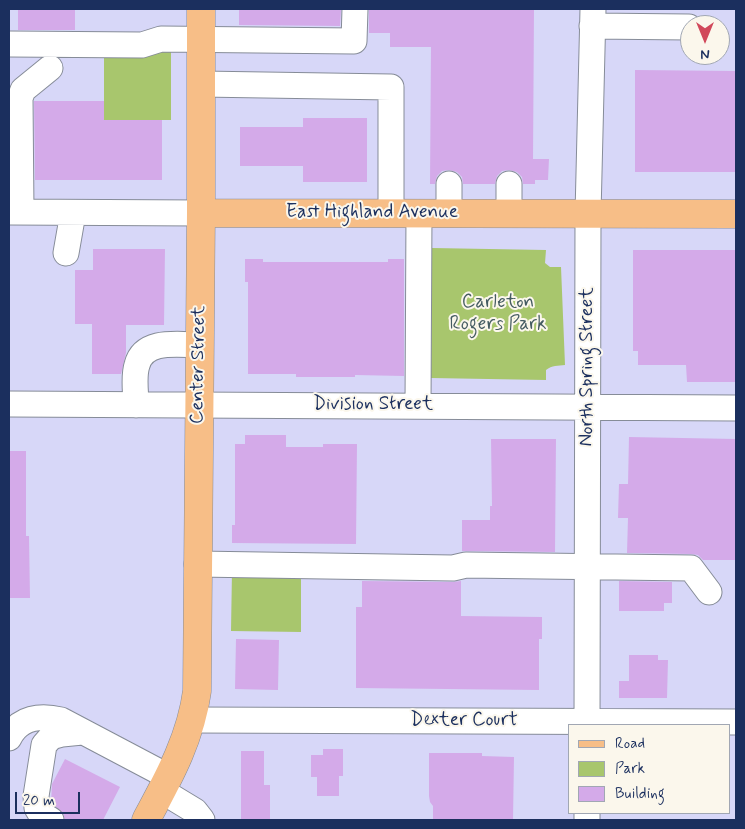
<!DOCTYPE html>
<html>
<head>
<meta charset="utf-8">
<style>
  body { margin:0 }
  #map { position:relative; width:745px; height:829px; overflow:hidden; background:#f2ead2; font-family:Mynerve,sans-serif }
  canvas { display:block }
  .frame { position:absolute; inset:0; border:10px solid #1b2f5e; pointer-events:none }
  .legend { position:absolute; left:568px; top:724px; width:162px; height:90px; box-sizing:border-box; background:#fbf7ec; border:1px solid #a1a7b3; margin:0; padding:6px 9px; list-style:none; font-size:15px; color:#1b2f5e }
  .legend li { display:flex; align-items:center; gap:10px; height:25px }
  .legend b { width:25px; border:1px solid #a1a7b3 }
  .north { position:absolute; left:680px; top:15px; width:50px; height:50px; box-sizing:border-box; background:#fbf7ec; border:1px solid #a1a7b3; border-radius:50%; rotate:180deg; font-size:14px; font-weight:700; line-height:20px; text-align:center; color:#1b2f5e }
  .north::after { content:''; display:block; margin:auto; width:18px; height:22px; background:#d1495b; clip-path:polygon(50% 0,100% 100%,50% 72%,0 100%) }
  .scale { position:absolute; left:15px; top:792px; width:65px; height:22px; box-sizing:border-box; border:2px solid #1b2f5e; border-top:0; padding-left:6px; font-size:15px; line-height:18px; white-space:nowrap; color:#1b2f5e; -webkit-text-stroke:4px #fbf7ec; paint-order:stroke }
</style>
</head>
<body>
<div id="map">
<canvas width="745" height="829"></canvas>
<div class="frame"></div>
<ul class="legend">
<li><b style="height:6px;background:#f7be87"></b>Road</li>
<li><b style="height:14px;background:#a8c66d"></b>Park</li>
<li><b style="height:14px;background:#d4aae9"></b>Building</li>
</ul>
<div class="north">N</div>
<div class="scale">20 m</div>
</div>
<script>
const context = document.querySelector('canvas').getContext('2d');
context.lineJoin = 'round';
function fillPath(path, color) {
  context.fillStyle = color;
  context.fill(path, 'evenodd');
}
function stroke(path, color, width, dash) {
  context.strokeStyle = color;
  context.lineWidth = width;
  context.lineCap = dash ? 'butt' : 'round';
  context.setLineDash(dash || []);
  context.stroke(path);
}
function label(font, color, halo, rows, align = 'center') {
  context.font = font + ' Mynerve,sans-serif';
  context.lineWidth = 4;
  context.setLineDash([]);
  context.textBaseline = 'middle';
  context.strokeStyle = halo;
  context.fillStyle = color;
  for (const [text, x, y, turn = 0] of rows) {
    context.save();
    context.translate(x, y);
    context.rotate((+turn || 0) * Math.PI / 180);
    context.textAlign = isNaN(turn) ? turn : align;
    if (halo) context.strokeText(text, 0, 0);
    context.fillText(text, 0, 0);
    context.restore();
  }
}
fillPath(new Path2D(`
  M9,9H736V820H9ZM690,25H720V55H690ZM569,725H729V813H569Z`), '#d7d7f8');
fillPath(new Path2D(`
  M104,51H171V120H104Z
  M432,248L546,250L545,263L550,267H561L565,365C558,366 552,365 546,370V380L431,378Z
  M232,571L301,572V632L231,631Z`), '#a8c66d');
fillPath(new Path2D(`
  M18,9H75V30H18Z
  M239,9H341L340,26L239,25Z
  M369,9H534L533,159H549L548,180H535V184H523L522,177L517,172L509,170L502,171L497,176L495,184H463L462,177L457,172L449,170L442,171L437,176L435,184H430L431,47H390V33H369Z
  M635,70L736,71V172H635Z
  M34,101H104V120H162V180H35Z
  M303,118H367V182H303V166H240V127H303Z
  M93,249H165L164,325H126V353L121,374H92V324H75V270H93Z
  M633,250H736V382H687L686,365H638V351H633Z
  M245,259H263V262H388V259H404V376L355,375V377H296V374H248V282H245Z
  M245,435H286V447H323V444H357L356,544L232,543V525H235V444H245Z
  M629,437L736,439V560H703L698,555L691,554L627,553L628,518H618L619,484H628Z
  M491,439H556L555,552L462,551V520H490V506H492Z
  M9,451H26V536H29L30,598H9Z
  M362,581L453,582L461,581V616L542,617V639H539V690L356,688V607H362Z
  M619,581L672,582V603H664V611H619Z
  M236,639L279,640L278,690L235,689Z
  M629,655H658V660H668L667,698H619V681H629Z
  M323,749H343V776H339V796H317V777H311V755H323Z
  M241,751H264V785H270V820H241Z
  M429,753H482V756L514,757L513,820H433V806L430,802L429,796Z
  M65,759L120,787L103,820H65L63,813L51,803L52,784Z`), '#d4aae9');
const minor = new Path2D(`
  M592,26L689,27
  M9,44L142,45L161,39L354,41L355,9
  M201,84L391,87V213
  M509,184V213
  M9,212L201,213
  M21,212L20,98L23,90L50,68
  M449,213V184
  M66,253L73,213
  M9,404L736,408
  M136,405C136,392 133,377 137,365C144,338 180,345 200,345
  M418,406L419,213
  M197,564L453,568L466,565L691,568L709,592
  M192,720L736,722
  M587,725L588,214L593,9
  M9,738C19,717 41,715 61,720L169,777
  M162,791L195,811L202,820
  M51,820L40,813L37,808L36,796L44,745L51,737L62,734L82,732
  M587,820V813`);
const major = new Path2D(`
  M201,213L736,214
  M146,820C168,779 191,738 197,691L201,213V9`);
stroke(minor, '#868c98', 27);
stroke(major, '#868c98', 29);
stroke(minor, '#fff', 25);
stroke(major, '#f7be87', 28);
label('19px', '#1b2f5e', '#fbf7ec', [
  ["East Highland Avenue",372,213],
  ["Center Street",199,365,-89],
  ["North Spring Street",588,367,-90],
  ["Division Street",373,405],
  ["Dexter Court",464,721]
]);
label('19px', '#455c62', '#fbf7ec', [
  ["Carleton",498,303],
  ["Rogers Park",498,325]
]);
</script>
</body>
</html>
